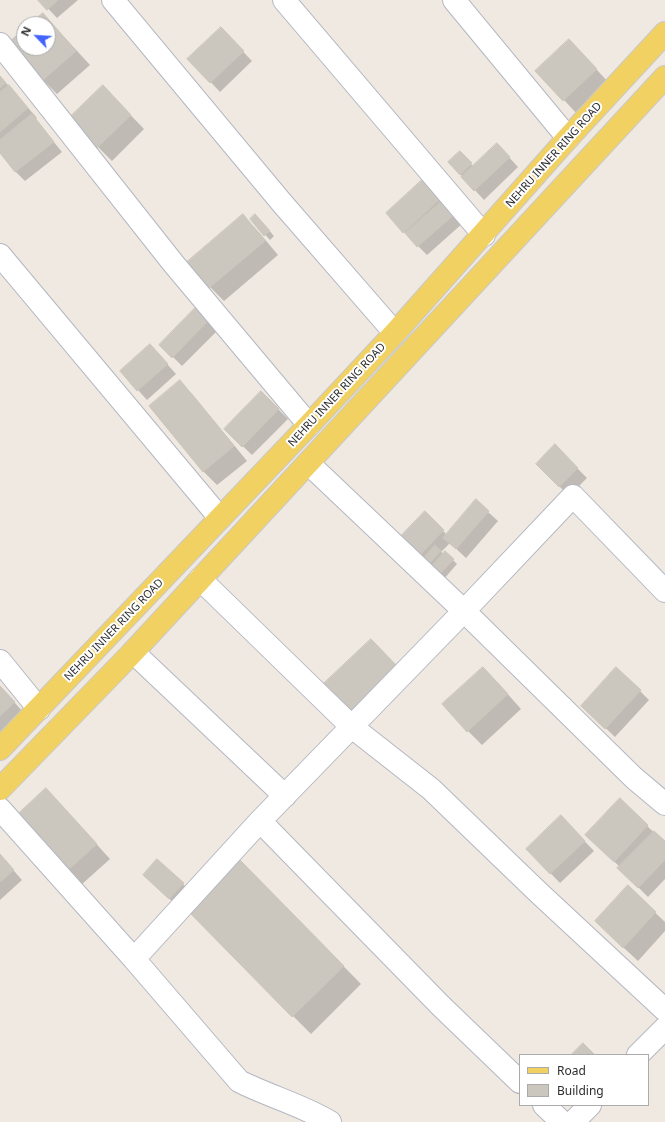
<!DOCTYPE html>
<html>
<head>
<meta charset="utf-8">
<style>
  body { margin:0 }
  #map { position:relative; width:665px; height:1122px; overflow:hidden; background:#efe9e1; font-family:"Noto Sans",sans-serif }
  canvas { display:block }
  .legend { position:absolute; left:519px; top:1054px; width:130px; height:52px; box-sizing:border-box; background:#fff; border:1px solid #ababab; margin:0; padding:5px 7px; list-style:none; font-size:12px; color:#2e2e2e }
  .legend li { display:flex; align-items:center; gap:8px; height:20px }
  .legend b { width:20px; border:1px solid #ababab }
  .north { position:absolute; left:16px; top:16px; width:40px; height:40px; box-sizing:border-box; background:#fff; border:1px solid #ababab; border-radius:50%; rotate:295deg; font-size:11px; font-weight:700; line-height:16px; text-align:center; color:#2e2e2e }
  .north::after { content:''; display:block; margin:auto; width:14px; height:18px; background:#4264fb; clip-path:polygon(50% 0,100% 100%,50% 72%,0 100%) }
</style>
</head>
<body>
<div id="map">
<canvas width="665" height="1122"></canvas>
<ul class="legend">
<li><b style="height:5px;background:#f2d163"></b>Road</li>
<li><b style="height:11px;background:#cbc7bf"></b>Building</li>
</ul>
<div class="north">N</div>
</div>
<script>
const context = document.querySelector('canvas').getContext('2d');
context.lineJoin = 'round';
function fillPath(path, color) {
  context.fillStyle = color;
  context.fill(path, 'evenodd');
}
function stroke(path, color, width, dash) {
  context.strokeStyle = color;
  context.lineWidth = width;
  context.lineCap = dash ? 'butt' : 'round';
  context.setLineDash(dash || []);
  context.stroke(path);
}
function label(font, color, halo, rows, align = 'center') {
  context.font = font + ' "Noto Sans",sans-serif';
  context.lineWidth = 4;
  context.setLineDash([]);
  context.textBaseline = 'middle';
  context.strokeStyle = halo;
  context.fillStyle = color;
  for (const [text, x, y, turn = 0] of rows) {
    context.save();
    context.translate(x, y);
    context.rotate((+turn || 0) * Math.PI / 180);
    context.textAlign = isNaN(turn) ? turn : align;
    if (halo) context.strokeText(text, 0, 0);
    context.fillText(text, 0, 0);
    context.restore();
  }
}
fillPath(new Path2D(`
  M40,0H78L57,18Z
  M43,14L90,65L57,94L43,80L11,42L24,30V48H48V24H31Z
  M230,38L252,61L220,92L189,59Z
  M583,55L610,84L578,115L537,71Z
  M0,76L37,118L35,119L62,152L25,181L16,172L0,152Z
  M117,101L144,129L112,161L98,147Z
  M460,153L473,166L506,154L518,167L484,200L450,163Z
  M422,181L463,223L427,255L404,232Z
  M243,216L257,230L278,255L224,301L210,287L188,262Z
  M251,219L260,220L274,236L270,240Z
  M196,309L218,330L182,366L161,345Z
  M159,355L176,374L147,400L121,371Z
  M180,382L193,395L247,461L217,485L203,471Z
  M261,392L288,419L252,455L225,429Z
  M555,446L587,478L569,496L537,464Z
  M488,512L498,521L466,558L450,543L441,552L453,560L457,564L443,580L425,558L402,536L425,513L447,535Z
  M497,682L521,709L482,745L468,731Z
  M0,686L23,712L0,733Z
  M640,691L649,700L615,737L592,715Z
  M620,800L665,843V879L648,897L619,868L620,867L601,849Z
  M60,804L110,859L81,885L67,872Z
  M570,826L594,851L560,883L527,849Z
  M0,855L22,880L0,900Z
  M239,860L361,984L311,1034L293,1016Z
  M154,884H183L192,893L179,908Z
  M628,887L665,922V931L638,961L610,935Z`), '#0003');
const building = new Path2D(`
  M38,0H58L47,10Z
  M43,13L76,51L43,80L9,42L24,29V48H48V24H30Z
  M221,27L244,51L210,83L187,59Z
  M569,39L597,69L563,101L535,71Z
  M0,76L6,83L0,88Z
  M9,85L28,108L0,132V92Z
  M103,85L131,115L97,148L69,118Z
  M32,114L54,142L15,172L0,153V140Z
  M497,143L510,157L474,191L461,177Z
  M460,151L472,163L460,175L448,162Z
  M422,180L440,199L403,233L386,213Z
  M443,200L455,214L417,247L405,233Z
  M243,214L265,241L209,288L187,262Z
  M255,214L270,231L264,236L250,219Z
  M196,307L209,320L172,358L159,345Z
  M150,344L168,364L137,391L120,371Z
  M180,380L234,446L203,472L149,406Z
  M261,391L279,409L242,447L224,429Z
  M555,444L578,468L559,487L536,464Z
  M476,499L489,511L456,549L443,538Z
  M425,511L444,530L420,555L401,536Z
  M435,545L441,551L426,567L420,562Z
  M445,551L454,559L438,576L430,568Z
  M371,639L398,667L346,717L319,688Z
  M483,667L508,694L467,732L442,704Z
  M616,667L641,690L605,729L581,706Z
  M0,686L15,702L0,716Z
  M46,788L97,844L66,872L16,816Z
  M620,798L648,825L614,862L585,835Z
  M561,815L585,841L550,874L526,849Z
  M654,831L665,841V860L638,888L617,868Z
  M0,854L14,870L0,882Z
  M157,859L184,883L169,899L143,875Z
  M239,859L344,966L292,1017L187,910Z
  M628,885L656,912L623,948L595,921Z
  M583,1043L595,1055H571Z`);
fillPath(building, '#cbc7bf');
stroke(building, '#cbc5ba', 1);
const minor = new Path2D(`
  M113,0L282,203L395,333
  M284,0L484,235
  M454,0L568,138
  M0,44L173,263L309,425
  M0,255L220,518
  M308,463L464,611L634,778L665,804
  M200,579L352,727L431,789L539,893L665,1010
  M133,652L285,796
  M0,661L39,709
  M0,809L134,959L260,821L464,611L573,496L665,591
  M260,821L441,1006L520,1082
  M134,959L239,1081C268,1096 302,1105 330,1122
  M638,1055L665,1028
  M544,1105L562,1122
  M573,1122L590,1105`);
const major = new Path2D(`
  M0,749L309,425L395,333L568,138L665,33
  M0,789L133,652L665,77`);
stroke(minor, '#b4b7c1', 24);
stroke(major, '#c9c9c9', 24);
stroke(minor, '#fff', 22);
stroke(major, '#f2d163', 22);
label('11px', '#2e2e2e', '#fff', [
  ["NEHRU INNER RING ROAD",554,155,-48],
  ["NEHRU INNER RING ROAD",337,395,-47],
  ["NEHRU INNER RING ROAD",114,630,-46]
]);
</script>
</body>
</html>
